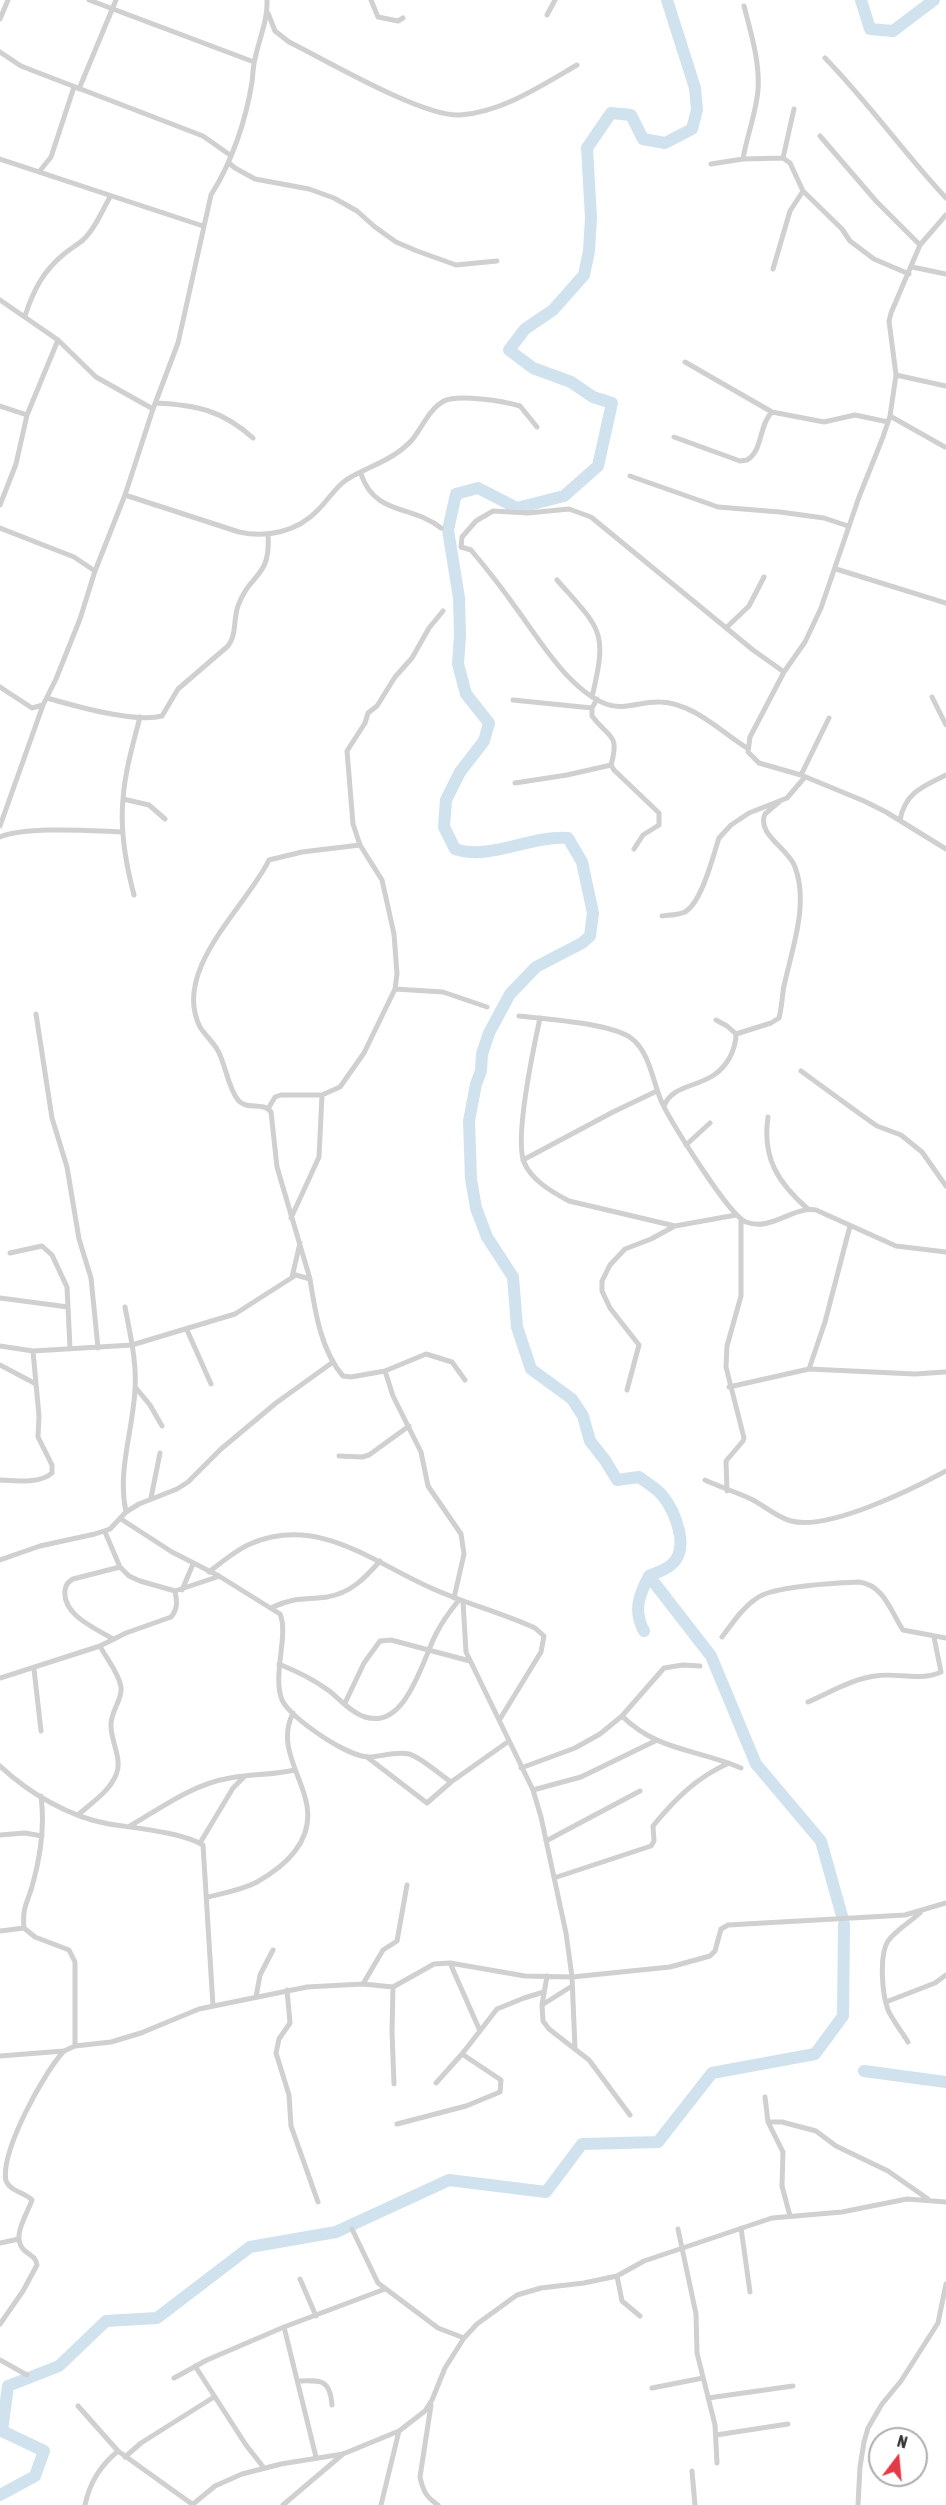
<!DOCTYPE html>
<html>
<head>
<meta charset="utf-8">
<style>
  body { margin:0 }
  #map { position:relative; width:946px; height:2505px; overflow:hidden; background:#fff; font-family:"Asap Condensed",sans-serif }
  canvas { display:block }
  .north { position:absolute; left:868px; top:2427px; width:60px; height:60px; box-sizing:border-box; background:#fff; border:2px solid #adadad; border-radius:50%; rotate:16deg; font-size:16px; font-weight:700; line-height:24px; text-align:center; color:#333 }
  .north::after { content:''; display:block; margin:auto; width:21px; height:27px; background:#e63946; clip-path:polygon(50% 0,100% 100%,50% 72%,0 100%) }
</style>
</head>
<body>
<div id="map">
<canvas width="946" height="2505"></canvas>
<div class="north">N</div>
</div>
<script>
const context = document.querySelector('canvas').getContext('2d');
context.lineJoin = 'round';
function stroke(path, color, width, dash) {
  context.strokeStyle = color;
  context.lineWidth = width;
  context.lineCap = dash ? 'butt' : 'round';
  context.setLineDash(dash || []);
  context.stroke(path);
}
stroke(new Path2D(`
  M861,0L870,29L893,31L934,0
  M649,1576L711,1656L756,1764L821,1841L842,1916
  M644,1631C633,1611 639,1595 649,1576C656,1573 665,1570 671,1565C691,1549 675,1511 662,1495C656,1488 647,1483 639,1477L617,1480L605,1460L590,1441L583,1416L572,1399L531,1369L517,1327L513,1277L487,1237L476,1208L471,1179L469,1121L476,1084L481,1071L482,1054L489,1033L510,994L536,967L582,943L590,936L593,913L582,862L568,838C530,835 491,861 455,849L444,827L446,800L460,772L484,741L489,723L466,694L458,664L460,635L459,598L448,530L456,494L478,488L517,508L564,496L598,466L612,403L593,397L571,382L533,368L509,350L525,329L553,310L584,275L589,251L591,218L587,148L611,113L631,115L643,139L665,143L692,129L697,110L695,88L667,0
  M864,2071L946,2082
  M0,2495L35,2476L44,2451L2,2431L8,2386L59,2366L106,2321L157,2318L250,2247L336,2232L449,2180L546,2192L582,2144L658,2142L712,2073L815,2054L843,2016L844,1924`), '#cfe2ee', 12);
stroke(new Path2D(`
  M89,0L254,62
  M371,0L378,17L398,21L403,18
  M268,13L275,31L289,42C326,60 422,117 460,115C502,112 541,86 577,65
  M547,15L555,0
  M0,19L8,0
  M0,52L21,66L39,73L203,136L230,155
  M825,58C868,102 904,153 946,198
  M79,89L116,0
  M820,136L876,201L920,245
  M783,158L794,109
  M0,159L203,226
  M743,159C747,135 756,114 758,90C760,62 751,33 744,6
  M229,163L235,168L255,179L309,189L334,198L357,211L375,227L396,242L417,251L456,265L497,261
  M711,164L743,159L783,158L790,163L803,191L842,229L850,241L874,259L909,274
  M39,172L51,157L74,87
  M946,215L920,245L891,313L889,321L896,375L890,416L883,437L859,497L821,608L805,642L784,672L750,737L748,752L759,763L801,775L864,801L886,812L946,849
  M912,267L946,274
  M773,269L790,211L803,191
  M0,300L58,340L96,377L153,409
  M25,316C33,291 43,271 64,254C70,249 77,245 83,240C95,229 102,211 110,197
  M685,362L772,412L824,422L855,415L888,422
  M896,375L946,386
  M156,403C196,405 222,410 253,438
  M0,406L27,415
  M890,416L945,447
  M674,437L740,461L747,460C763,451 759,424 772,412
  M361,474C375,516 413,505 441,528
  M630,476L718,507L780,512L824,518L848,526
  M125,495L239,532C267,538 297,532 318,510C327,501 336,487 346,480C369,466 394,460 412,440C422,428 429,409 444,401C458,394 504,401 520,406L537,427
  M0,505L16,464L27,415L58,340
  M0,528L74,557L95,571
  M836,569L946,603
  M557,580C601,630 608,630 592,697
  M727,627L749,606L764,577
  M0,687L32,708L43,705L56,679L80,619L95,571L125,495L153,409L178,343L211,195C232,162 246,120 252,82C253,74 253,66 255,59C259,39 268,20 267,0
  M932,697L946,725
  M47,698C75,706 134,723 162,716L178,689L228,646C237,634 233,620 238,606C250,572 271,579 268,534
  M597,699L592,708V716C609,739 620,733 611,765L614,770L659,813V825L643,835L634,849
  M513,700L592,708
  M747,748C720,731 693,703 660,702C641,701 624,711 606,704C568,689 539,639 516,608C502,588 487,569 471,550L461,547L462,537L476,521L493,511L528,513L569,509L591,517L753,650L784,672
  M801,775L829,718
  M515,783L567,775L611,765
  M123,799L149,805L165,819
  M900,820C905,793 923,786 946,775
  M0,826L43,705
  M0,837C27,826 92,831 123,832
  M134,895C126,865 120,830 123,799C125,771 133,744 140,717
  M662,916C669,915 679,915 685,912C702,902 713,856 719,838L731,825L749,813L787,798L805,777
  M395,989L443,992L487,1007
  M36,1014L52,1118L67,1167L79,1239L91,1278L98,1348
  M519,1016C546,1019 610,1023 631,1038C650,1052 653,1083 662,1103C672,1123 729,1216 746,1222C770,1232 793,1206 816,1210L896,1246L946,1252
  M540,1018C534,1046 514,1137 524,1162C531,1180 552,1192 569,1201L675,1226L736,1215
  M736,1034L771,1023L779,1018C782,1007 782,996 784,986C792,949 809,904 795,867C789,849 756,834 765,814L779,802
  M801,1071L860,1114L877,1126L901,1135L922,1152L946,1186
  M664,1106C675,1079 712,1091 730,1057C734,1049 736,1043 736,1034L727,1026L716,1020
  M268,1109L275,1097L281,1095H322L340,1087L364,1053L395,989L397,974L394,934L382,880L360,845L353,824L347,751L365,723L368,713L377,706L395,677L412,658L429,628L443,611
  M768,1117C762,1158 778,1183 808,1209
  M686,1145L710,1123
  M523,1160L613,1112L657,1091
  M291,1218L319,1157L322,1095
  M10,1253L42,1246L52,1255L67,1287L70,1348
  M292,1277L300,1243
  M310,1279L277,1167L271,1112C263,1101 247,1111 238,1100C227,1086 226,1064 217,1049C212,1041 205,1035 200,1027C171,970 247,906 269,860L302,852L360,845
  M0,1298L68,1307
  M125,1307C130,1334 137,1362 135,1389C133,1431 117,1471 126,1512
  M187,1330L211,1384
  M0,1346L33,1351L132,1345L235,1314L296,1275L310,1279C315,1311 321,1351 343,1376L351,1377L385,1371L426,1354L452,1362L465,1380
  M0,1365L36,1384
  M809,1369L915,1374L945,1372
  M385,1371L393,1396L421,1452L428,1486L461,1534L464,1554L454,1598
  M729,1387L809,1369L825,1322L850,1226
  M136,1388L150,1405L162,1426
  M627,1390L639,1345L610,1308L602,1291V1281L610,1265L625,1249L651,1239L675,1226
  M339,1456L362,1457L369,1455L409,1426
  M0,1480C15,1481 40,1484 52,1473V1465L38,1437L39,1416L33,1351
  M705,1480C720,1487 736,1492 751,1499C765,1506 776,1517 791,1521C828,1531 913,1489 946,1471
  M727,1491L726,1461L743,1441L744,1438L726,1367L727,1346L741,1296V1220
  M151,1498L160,1453
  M121,1519L172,1552L219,1576L280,1614C289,1635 272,1675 282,1700C290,1718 348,1757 368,1757C381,1757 395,1751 409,1754C421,1757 440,1775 451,1782
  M105,1532L120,1567L129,1576L140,1581L175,1591L217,1577
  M0,1560L40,1546L95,1534L110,1529L126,1512L139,1504L177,1489L188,1482L221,1449L276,1403L333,1362
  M209,1572C222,1562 236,1550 250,1544C317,1515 371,1561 429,1587C463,1603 500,1612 535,1628L544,1636L541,1652L500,1719
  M182,1590L193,1564
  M463,1602L466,1652L533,1790L541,1817L566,1933L572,1977L575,2048
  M273,1607C294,1597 306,1600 327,1597C351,1593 365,1578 380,1561
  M722,1637C732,1624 742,1608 757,1598C774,1586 836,1583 859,1582C884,1585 891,1612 903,1630L946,1638
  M113,1639C95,1628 62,1615 65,1590C66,1584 68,1582 73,1579L120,1567
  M279,1664C296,1671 313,1679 328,1690C339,1698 351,1713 365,1717C406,1730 422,1661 436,1634C442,1622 450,1611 459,1600
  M34,1669L41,1731
  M0,1678L100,1646L126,1633L171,1617C178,1609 177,1601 175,1591
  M808,1702C829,1693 852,1679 875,1676C897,1672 919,1682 941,1672L934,1637
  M345,1703L364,1663L380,1641L391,1640L470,1661
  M622,1716C657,1751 697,1749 741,1768
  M367,1757L427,1803L451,1782L509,1741
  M0,1766C29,1793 69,1817 109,1824C133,1828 182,1832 203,1845L213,2006
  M521,1768L575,1748L600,1734L622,1716L664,1668L683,1665L700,1666
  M533,1790L581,1777L655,1741
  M41,1796C45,1826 41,1854 33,1883C28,1903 22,1905 24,1928L35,1937L69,1950L75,1962V2046
  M78,1815C91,1803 109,1792 116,1775C123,1760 111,1742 111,1726C110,1712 123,1699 121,1687C119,1673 106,1658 100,1646
  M130,1826C161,1808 193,1784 230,1778C252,1774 273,1775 295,1770
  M0,1835L25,1833L42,1836
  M546,1841L640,1791
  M200,1843L233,1788L244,1777
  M554,1878L651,1846L654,1841L653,1826C675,1799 697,1777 729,1763
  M208,1897C224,1893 242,1890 257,1882C289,1864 317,1837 305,1797C297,1768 278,1743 293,1713
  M0,1931L24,1928
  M450,1963L480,2031
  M547,1976L542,2005L543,2021L549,2029L589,2060L630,2115
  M363,1984L383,1950L397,1941L407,1885
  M393,1987L392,2032L394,2084
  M287,1990L290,2023L279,2039L276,2053L289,2095L291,2126L318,2202
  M256,1997L260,1975L273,1950
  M886,2002L935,1983L946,1975
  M542,2005L572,1986
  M908,2042C902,2032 893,2021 888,2010C882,1994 879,1955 888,1941C896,1930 910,1922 920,1913
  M0,2056L64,2051L75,2046L111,2042L141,2033L199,2009L307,1987L363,1984L393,1987L434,1964L450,1963L525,1976L572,1977L670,1967L710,1956L715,1951L721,1929L728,1925L905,1915L946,1903
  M436,2083L462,2054L497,2009L524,1998L544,1992
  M765,2097L768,2122L783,2152L782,2186L790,2216
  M768,2122H782L816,2131L836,2146L888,2171L928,2199
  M397,2124L466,2106L500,2092L501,2080L462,2054
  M741,2228L750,2292
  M352,2229L378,2283L438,2328L464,2338
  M678,2229L696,2314L697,2353L715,2425L717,2463
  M0,2243L19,2239
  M617,2276L622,2301L640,2316
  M300,2279L316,2316
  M0,2324L23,2291L37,2265C36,2257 31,2256 25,2251C10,2238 27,2215 32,2200C24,2192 11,2192 6,2181C0,2152 44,2072 64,2051
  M284,2327L316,2457
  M0,2360L27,2375
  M195,2366L246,2445L264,2468
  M174,2378L207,2360L284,2327L385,2289
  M298,2381C321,2380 330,2379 332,2405
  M652,2388L703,2378
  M708,2398L793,2386
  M431,2405L420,2477C423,2491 426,2497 438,2505
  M78,2406L118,2451L192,2504
  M716,2435L788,2424
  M125,2457L141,2443L214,2397
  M692,2471L695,2505
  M85,2505C90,2482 100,2466 118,2451
  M192,2505L215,2486L242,2474L281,2464L343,2454L399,2431L425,2411L432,2400L445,2368L464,2338L477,2324L517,2295L541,2288L584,2283L617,2276L644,2261L772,2218L842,2212L907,2199L946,2202
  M283,2505L343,2454
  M381,2505L399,2431
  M858,2505L860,2467L864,2442L868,2428L882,2404L901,2381L938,2323L946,2284`), '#d0d0d0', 5);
</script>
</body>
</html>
